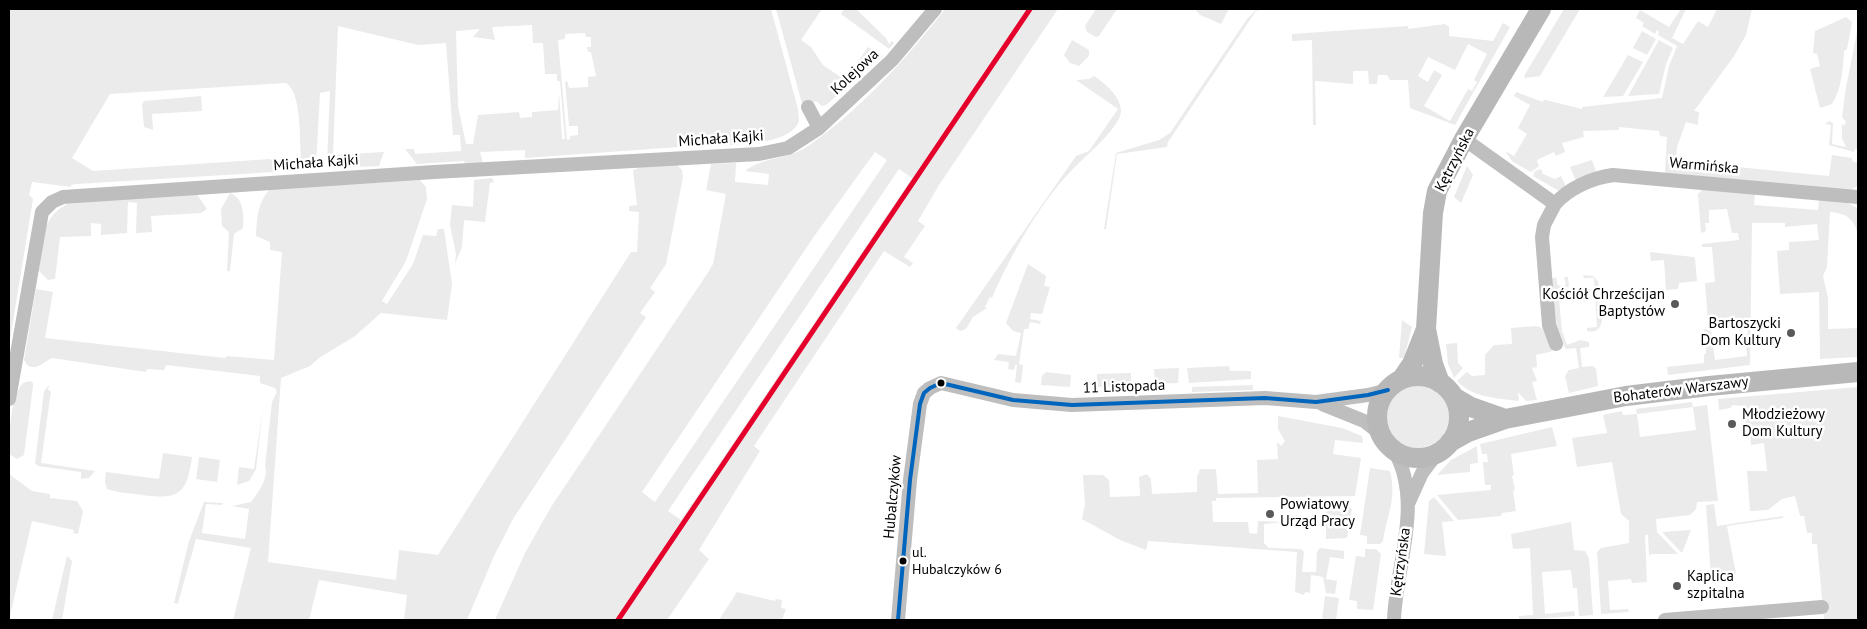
<!DOCTYPE html>
<html>
<head>
<meta charset="utf-8">
<style>
  body { margin:0 }
  #map { position:relative; width:1867px; height:629px; overflow:hidden; background:#fff; font-family:"PT Sans",sans-serif }
  canvas { display:block }
  .frame { position:absolute; inset:0; border:10px solid #000; pointer-events:none }
</style>
</head>
<body>
<div id="map">
<canvas width="1867" height="629"></canvas>
<div class="frame"></div>
</div>
<script>
const context = document.querySelector('canvas').getContext('2d');
context.lineJoin = 'round';
function fillPath(path, color) {
  context.fillStyle = color;
  context.fill(path, 'evenodd');
}
function stroke(path, color, width, dash) {
  context.strokeStyle = color;
  context.lineWidth = width;
  context.lineCap = dash ? 'butt' : 'round';
  context.setLineDash(dash || []);
  context.stroke(path);
}
function label(font, color, halo, rows, align = 'center') {
  context.font = font + ' "PT Sans",sans-serif';
  context.lineWidth = 5;
  context.setLineDash([]);
  context.textBaseline = 'middle';
  context.strokeStyle = halo;
  context.fillStyle = color;
  for (const [text, x, y, turn = 0] of rows) {
    context.save();
    context.translate(x, y);
    context.rotate((+turn || 0) * Math.PI / 180);
    context.textAlign = isNaN(turn) ? turn : align;
    if (halo) context.strokeText(text, 0, 0);
    context.fillText(text, 0, 0);
    context.restore();
  }
}
fillPath(new Path2D(`
  M9,9H771L798,109L799,121C790,149 714,145 688,146L690,139L682,138V145L679,147L525,158V150L480,152L483,163L465,164L464,161L417,164L405,149H414L415,154L461,151L460,135H453L446,43L418,45L338,26L333,155L384,152L379,166L330,168L327,162L330,91L320,93L316,166L314,169L298,170L296,161L301,156C299,138 302,93 286,83L110,94L72,158L93,171L270,159L275,163L274,172L77,184L71,185V187L32,182L29,195L33,199L9,346ZM532,25L533,43H543L545,74H557V81H560L565,139H562L559,92L558,110L532,112V117L520,118L519,112L478,115L473,144H466L458,106L456,31L480,29L473,37L495,40L492,27ZM585,33L586,37H591V47H587L588,52H591L596,76L588,77V87L569,88L567,81L565,82L569,126H578V135L570,136V139L567,140L558,40L565,39V34Z
  M776,9H822L801,40L811,47L823,65L845,80L868,47L883,56L826,105L822,106L816,101L803,107Z
  M844,9H856L886,38L889,44L892,41L894,43L889,49L841,14Z
  M945,9H1058L939,185L918,221L925,226L904,257L913,263L910,267L884,251L754,446L760,451L699,550L709,559L667,620H495L525,553L551,507L707,274L713,264L726,194L706,190L711,164L736,163L735,182L768,185L769,174L745,171C764,156 789,160 808,146C859,111 907,58 945,9ZM875,152L887,160L655,502L642,492L815,235ZM899,169L912,178L681,520L668,511Z
  M1096,9H1117L1099,36L1096,37L1087,32L1085,26Z
  M1195,9H1229L1221,24L1200,15Z
  M1263,9L1256,11L1168,142L1167,147L1117,154L1106,229H1104L1116,153L1159,140L1170,133L1247,19L1256,10Z
  M1564,9H1580L1540,76L1525,78L1524,76Z
  M1681,9H1686L1672,38L1683,44L1698,21L1708,27L1717,9H1752L1746,35L1734,56L1694,111L1699,112L1698,125L1686,122L1677,147L1676,161L1829,176L1832,155L1852,158V161L1858,163V186L1852,189L1838,188L1665,173L1667,137L1660,136L1659,131L1619,127V130L1583,131L1584,137L1562,143L1565,152L1556,156L1554,152L1537,160L1539,166L1531,172L1513,162L1505,151L1514,156L1527,134L1518,128L1530,105L1514,96L1516,92L1543,102V100H1546L1582,109V107L1662,98L1669,66L1677,46L1658,35L1659,32L1657,30L1655,34L1642,26L1644,23L1636,18L1640,10L1669,27Z
  M1846,17L1852,22L1847,49L1844,51C1843,68 1842,89 1832,104L1820,108L1810,69L1820,66L1817,54L1813,53L1815,31Z
  M1503,23L1510,27L1455,125L1410,108L1408,80H1390L1387,75H1378L1377,84H1369L1368,71H1353V84L1315,81L1316,125H1313L1312,40L1292,41V34L1408,26V29L1445,24L1449,27V36L1493,41ZM1468,44L1487,54L1474,80L1477,82L1472,91L1468,89L1450,121L1424,106L1442,75L1434,70L1428,82L1418,76L1428,57L1455,70Z
  M1858,27V149H1855L1854,152L1829,145L1831,125L1825,124L1829,121L1833,123L1832,144L1846,147L1842,138V123L1844,126L1846,122L1842,117L1846,87Z
  M1642,31L1656,39L1647,55L1633,48Z
  M1072,40L1089,50V56L1079,66L1070,63L1064,55Z
  M1659,40L1673,48L1666,64L1659,94L1628,96Z
  M1628,55L1643,62L1623,96L1603,97Z
  M1094,76C1105,83 1121,97 1121,111C1121,126 1088,154 1078,164C1043,197 1011,254 992,298L990,297L985,307L987,308L973,317L966,329L960,331L956,328L1076,156L1089,151L1118,109L1076,80L1089,79Z
  M201,96L202,111L152,114L153,130L144,127L142,105L144,101Z
  M1592,160L1596,172L1576,181L1570,167Z
  M676,164L682,170L683,177L666,264L650,288L655,292L640,313L646,317L513,519L494,556L467,620H404L407,595L319,580L309,620H233L251,548L196,539L178,603L180,604L174,603L189,541L204,502L223,503L222,505L206,504L202,533L245,539L249,509L232,506L251,502C258,493 269,478 265,466L272,402L277,392L275,388L260,383V376L166,365L164,370L147,369L146,372L52,358C43,362 39,370 28,366L24,360L36,289L53,292L45,338L225,358L227,356L274,360L282,252L270,250V242L256,236C257,218 257,204 270,189L420,180L426,187L427,199L406,261L382,301L387,304L413,264L423,235L436,236L438,229H444L452,284L447,320L381,313L355,336L319,358L310,366L281,378L268,562L396,580L399,550L438,555L631,252H637L639,212L629,211V206L637,205L633,170L637,169L638,167Z
  M1467,166L1473,175L1461,203L1454,197Z
  M1541,169L1543,174L1555,179L1561,176L1566,186L1559,191L1533,176L1535,171Z
  M492,178L494,182L490,183L485,222L464,220L462,247L455,264L456,254L450,225L452,205L473,207L474,180Z
  M1703,189L1755,194L1754,205L1818,210L1819,200L1846,202L1857,208L1858,237C1856,220 1847,213 1830,212L1827,267L1823,276L1828,298V329L1858,328V357L1820,359L1819,292L1780,294L1777,251L1789,250V242L1819,240L1817,224L1785,227V223H1752L1750,365L1668,375L1667,367L1704,363V354H1706L1704,329L1711,330L1715,360L1747,356L1745,334H1748L1746,319L1708,322L1705,283L1715,282L1712,247H1702V244L1739,240L1738,233H1732L1727,209L1709,210V223H1705L1706,231L1701,233L1698,194Z
  M196,193L207,209L201,213L151,216L152,232L136,233L137,203L128,202L127,233L101,235V224L91,223V236L60,237L55,279L48,280L39,271C43,243 40,217 68,204Z
  M230,193C244,198 244,215 243,228L234,234L230,271H227L229,232L222,226L221,209Z
  M1650,252L1693,257L1695,258L1697,281L1679,283L1678,289L1666,290L1664,260L1651,261Z
  M1028,264L1046,276L1044,286L1050,287L1042,314L1031,313L1030,319L1041,321L1040,324L1030,322L1028,329H1024L1019,364L1023,365L1021,383L1015,382L1017,365H1015L1014,370L1008,369L1009,362L994,360L998,354L1016,356L1021,333L1013,331L1006,323Z
  M1583,275L1593,276L1598,281L1600,291L1597,292L1598,314H1602C1603,325 1599,334 1587,331V328L1597,327L1594,278H1584Z
  M1556,277L1558,286L1566,285L1564,277H1568L1569,287L1558,288L1562,331L1567,345L1580,340L1589,342V347L1580,348L1582,367L1593,366L1596,369L1598,386L1569,393L1565,376L1569,370L1579,368L1576,348L1566,349L1555,327L1551,279Z
  M1402,320L1412,327L1404,358H1399Z
  M1536,326L1542,328L1553,351L1536,355L1537,367L1532,368L1537,381L1532,382L1537,400L1526,401L1518,392L1519,401C1497,398 1473,398 1457,381L1467,372L1472,376L1485,375V355L1494,345L1512,344L1511,328Z
  M1457,343L1458,363L1463,368L1454,378L1448,364L1446,344Z
  M1229,366L1230,371H1251V379L1189,383L1187,368Z
  M1179,368L1178,383L1155,384L1154,369Z
  M1046,372L1071,375L1070,387L1041,385L1042,376Z
  M1131,373V385L1097,387V374Z
  M30,381L33,383V386L24,455L17,459L9,454C9,434 10,398 23,383Z
  M1385 416a32 32 0 1 1 64 0a32 32 0 1 1-64 0Z
  M49,385L48,390L51,391L41,463L95,471L89,478L81,479V472L38,466L35,463L44,391Z
  M1253,385V390L1192,392V387Z
  M1858,387V620H1824L1817,544H1812V533H1807L1804,516H1800L1795,496L1782,499L1768,510L1750,511L1747,471H1767L1764,443L1751,445L1750,434L1746,435L1743,406L1733,405L1730,408L1719,410L1718,399Z
  M1692,402L1693,407L1637,414L1640,437L1696,430L1693,407L1707,405L1718,501L1697,502L1696,509L1690,515L1656,519L1657,532L1678,554H1651L1649,556L1648,535H1645L1647,582L1632,583L1631,579L1608,581L1610,610L1628,609L1629,612L1601,614L1597,552L1601,548L1629,543V521L1621,514L1612,462L1577,467L1572,438L1607,433L1603,415L1622,411L1623,415L1637,414L1636,409Z
  M263,407L256,469L249,481L237,485L239,467L254,469Z
  M1278,416L1342,428L1362,436L1363,443L1335,440L1333,454L1361,458L1355,496L1216,498V501H1212L1213,522H1248L1249,533L1257,534L1258,521L1286,522L1264,524V543L1269,548L1301,549L1304,552L1302,572H1316L1317,552L1320,548L1344,551V559L1330,557L1326,579L1337,581L1335,594L1326,593L1323,577L1311,575L1310,593L1305,592L1304,595L1295,592L1297,552L1148,541L1146,550L1120,540L1082,519L1085,504L1083,475H1103L1109,480L1110,497L1140,496L1139,477L1147,474L1151,479L1152,494L1197,492V477L1200,469H1216L1218,494L1258,493L1257,460L1278,459L1277,442L1281,446L1285,441L1278,429Z
  M1552,427L1557,446L1511,454L1514,475L1512,476L1515,490L1513,491L1516,511L1502,513L1501,516L1458,520L1437,495L1491,490V485H1485L1483,462H1488L1487,454H1482L1480,444Z
  M1477,446L1478,463L1470,464V472L1437,475L1451,460Z
  M163,453L192,457C187,494 179,500 142,495C130,493 118,493 107,489L105,482L106,472L159,479Z
  M199,457L220,460L217,482L196,479Z
  M1370,468L1390,471C1397,500 1387,514 1383,541L1380,544H1367V536L1360,535Z
  M9,474L32,491L50,494V498L77,501L83,511L78,534L73,533L74,530L32,521L9,620Z
  M1434,497L1454,521L1442,522L1446,556L1424,554L1429,501Z
  M1714,504L1717,526L1783,516V518L1727,526L1736,574L1711,577L1706,505Z
  M1326,507H1349L1352,509L1347,538L1326,539Z
  M1571,522L1574,550L1585,551L1589,558L1593,615L1579,616L1577,588H1573L1571,570L1542,572L1545,614L1574,611L1575,616L1519,620V616L1533,615L1530,548L1513,549L1511,534Z
  M1691,530L1682,553L1662,532Z
  M1365,549H1376L1381,554L1373,610L1357,609V601L1349,600L1356,556L1365,557Z
  M67,556L72,561L62,620H52Z
  M737,592L775,601L776,599L782,600L781,608L786,609L782,620H719Z
  M1325,596L1339,598L1336,620H1322Z`), '#ebebeb');
stroke(new Path2D(`
  M808,107L819,128
  M1464,139L1555,204C1569,188 1592,178 1613,175L1858,197
  M1555,204L1544,225L1542,237L1549,325L1556,344
  M9,399L42,212L52,202L63,197L434,172L759,154L788,148L819,128L892,60L935,9
  M1322,404L1364,421L1381,434
  M1409,502L1422,473L1438,452
  M898,620L910,480L920,404L924,393L930,388L941,383L1013,400L1072,405L1265,398L1316,402L1368,395L1388,390
  M1394,620C1396,564 1424,503 1394,450
  M1665,620L1822,607`), '#bebebe', 14);
stroke(new Path2D(`
  M1377 417a41 41 0 1 1 82 0a41 41 0 1 1-82 0Z
  M1401,380L1412,364L1426,329
  M1440,383L1433,364L1426,329L1433,213L1437,191L1464,139L1541,9
  M1454,397L1471,407L1505,419
  M1450,442L1468,432L1505,419L1626,396L1709,386L1858,372`), '#b8b8b8', 20);
stroke(new Path2D(`
  M898,620L910,480L920,404L924,393L930,388L941,383L1013,400L1072,405L1265,398L1316,402L1368,395L1388,390`), '#0065bd', 4);
stroke(new Path2D(`
  M618,620L1030,9`), '#e4002b', 5);
for (const [x, y, r, color] of [
  [1675,304,5,"#595959"],
  [1791,333,5,"#595959"],
  [941,383,4.5,"#000"],
  [1732,424,5,"#595959"],
  [1270,514,5,"#595959"],
  [903,561,4.5,"#000"],
  [1677,586,5,"#595959"]
]) {
  const dot = new Path2D();
  dot.arc(x, y, r, 0, 2 * Math.PI);
  context.fillStyle = color;
  context.fill(dot);
  stroke(dot, '#fff', 2);
}
label('14px', '#000', '#fff', [
  ["ul.",912,553],
  ["Hubalczyków 6",912,570]
], 'left');
label('15px', '#000', '#fff', [
  ["Kolejowa",855,72,-43],
  ["Michała Kajki",721,139,-4],
  ["Kętrzyńska",1455,160,-63],
  ["Michała Kajki",316,163,-4],
  ["Warmińska",1704,166,5],
  ["11 Listopada",1124,387,-2],
  ["Bohaterów Warszawy",1681,390,-7],
  ["Hubalczyków",893,497,-85],
  ["Kętrzyńska",1401,562,-82]
]);
label('15px', '#000', '#fff', [
  ["Kościół Chrześcijan",1665,295,"right"],
  ["Baptystów",1665,312,"right"],
  ["Bartoszycki",1781,324,"right"],
  ["Dom Kultury",1781,341,"right"],
  ["Młodzieżowy",1742,415],
  ["Dom Kultury",1742,432],
  ["Powiatowy",1280,505],
  ["Urząd Pracy",1280,522],
  ["Kaplica",1687,577],
  ["szpitalna",1687,594]
], 'left');
</script>
</body>
</html>
